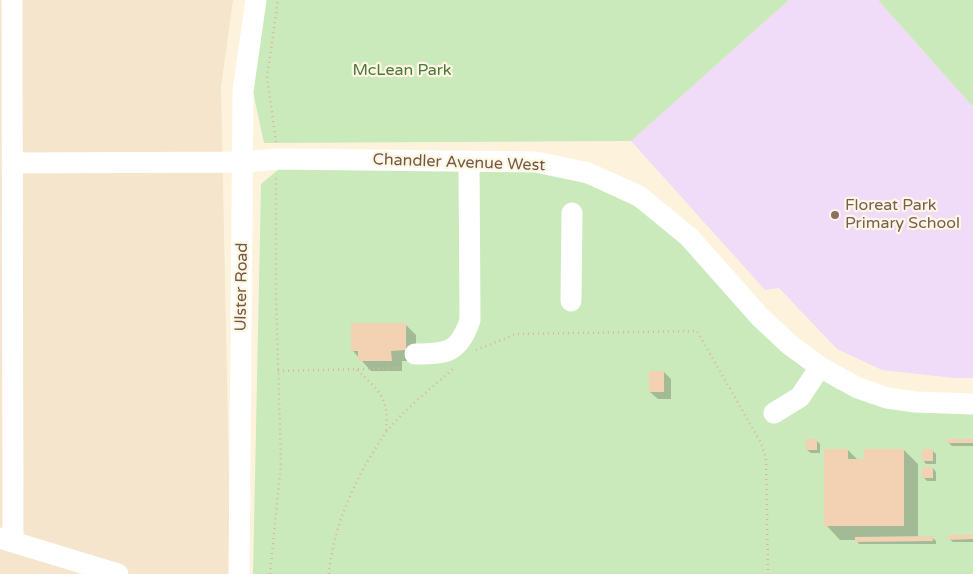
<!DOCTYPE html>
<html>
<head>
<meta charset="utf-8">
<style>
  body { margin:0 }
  canvas { display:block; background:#fdf3dd }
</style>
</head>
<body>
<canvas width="973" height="574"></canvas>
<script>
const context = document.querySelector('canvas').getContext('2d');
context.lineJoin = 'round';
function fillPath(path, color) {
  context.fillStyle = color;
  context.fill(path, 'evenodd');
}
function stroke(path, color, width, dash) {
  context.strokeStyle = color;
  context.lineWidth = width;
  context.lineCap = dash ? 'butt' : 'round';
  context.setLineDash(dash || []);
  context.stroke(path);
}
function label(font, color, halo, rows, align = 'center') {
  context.font = font + ' "Varela Round",sans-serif';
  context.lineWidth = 4.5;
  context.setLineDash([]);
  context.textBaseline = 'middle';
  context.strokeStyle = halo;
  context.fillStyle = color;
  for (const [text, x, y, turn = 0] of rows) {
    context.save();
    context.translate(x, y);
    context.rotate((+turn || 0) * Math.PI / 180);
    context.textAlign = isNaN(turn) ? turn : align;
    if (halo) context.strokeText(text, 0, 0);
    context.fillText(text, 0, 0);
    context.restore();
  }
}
fillPath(new Path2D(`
  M0,0H233L221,87L231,574H0Z`), '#f4e5cc');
fillPath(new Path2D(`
  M789,0H878L973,107V378H954L882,370L837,349L779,288L765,290L631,141Z`), '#f0dbf8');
fillPath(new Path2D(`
  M266,0H789L631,141L264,143L253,92Z
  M878,0H973V107Z
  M279,169L542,172L584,182L645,211L693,254L796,361L837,389L876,404L973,413V574H253L261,184Z`), '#cbeabc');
fillPath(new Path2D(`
  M405,324L416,335V361H402V371H371L352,350Z
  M664,372L671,379V399H658L650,392Z
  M816,440L820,444V453H811L807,450Z
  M973,440V446H952L949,443Z
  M848,450L858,460H865L904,450L918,464V538H933L936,541V544H859L856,540H840L826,525Z
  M933,451L936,454V464H926L923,460Z
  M933,468L936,472V481H927L923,477Z
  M973,536V542H953L949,539Z`), '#0003');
fillPath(new Path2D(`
  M351,323H406V350L391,351L392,361H358V351H351Z
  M649,371H664V392H649Z
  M806,439H817V450H806Z
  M947,439H973V443H947Z
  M824,449H848V459H864V449H904V526H824Z
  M922,449H933V461H922Z
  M922,467H933V478H922Z
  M948,535H973V539L948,540Z
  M933,536V541L855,542V537Z`), '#f3d2b4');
stroke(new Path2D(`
  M276,142L267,77L278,0
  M476,350L516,334L697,331L761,443L766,458L768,574
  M357,370C380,392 389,397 386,431
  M278,371L402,368
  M270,574L281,464L276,295V178
  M329,574C333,525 357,474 385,434C401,412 434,386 454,368`), '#d7b698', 2.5, [1, 4]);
stroke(new Path2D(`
  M12,0L13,542
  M12,163L244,162L277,159L536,162L588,173L639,196L689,237L760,317L790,345L820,367L858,388L887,398L915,402L973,404
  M571,301L572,213
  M415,354C447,354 459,353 470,320L469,161
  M774,413L800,397L820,367
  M0,538L118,574
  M239,574L243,91L256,0`), '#fff', 21);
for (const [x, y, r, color] of [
  [835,215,5,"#8d6e63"]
]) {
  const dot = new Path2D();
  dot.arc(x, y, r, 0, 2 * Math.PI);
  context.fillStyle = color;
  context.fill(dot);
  stroke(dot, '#fff7e4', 2);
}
label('16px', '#4a783d', '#fff7e4', [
  ["McLean Park",402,71]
]);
label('16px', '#725946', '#fff7e4', [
  ["Chandler Avenue West",459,163,2],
  ["Ulster Road",242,287,-89]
]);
label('16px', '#785e54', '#fff7e4', [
  ["Floreat Park",845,206],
  ["Primary School",845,224]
], 'left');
</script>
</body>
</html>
